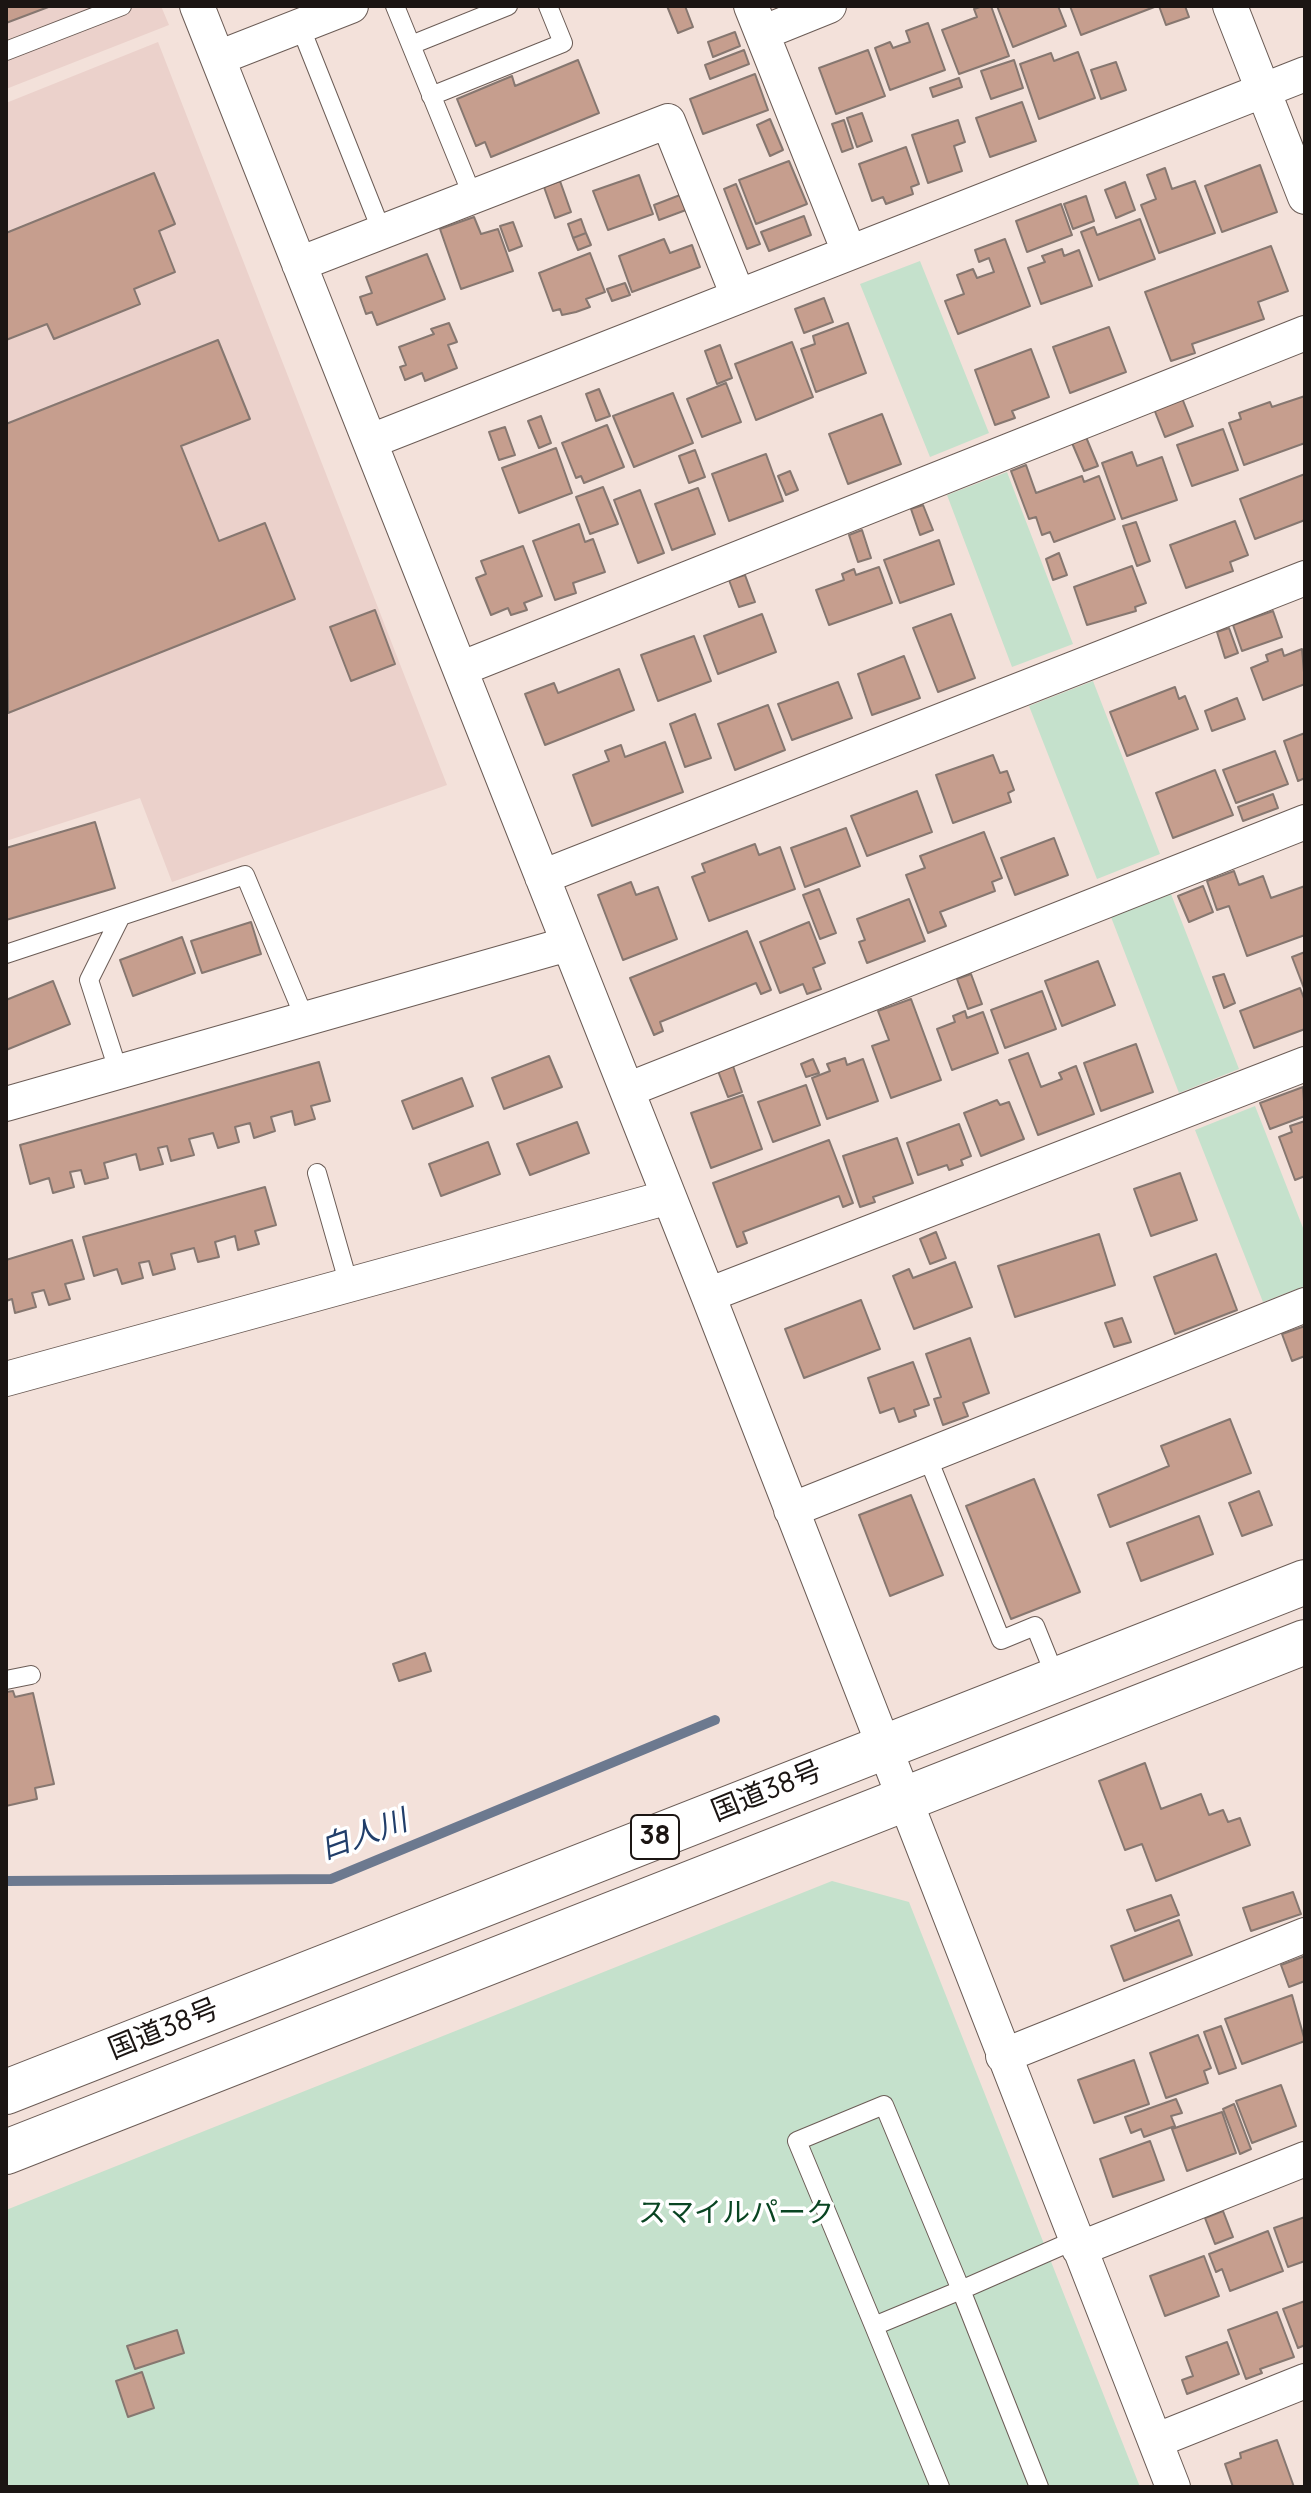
<!DOCTYPE html>
<html>
<head>
<meta charset="utf-8">
<style>
  body { margin:0 }
  #map { position:relative; width:1311px; height:2493px; overflow:hidden; background:#f3e1da; font-family:Manrope,sans-serif }
  canvas { display:block }
  .frame { position:absolute; inset:0; border:8px solid #1b1513; pointer-events:none }
</style>
</head>
<body>
<div id="map">
<canvas width="1311" height="2493"></canvas>
<div class="frame"></div>
</div>
<script>
const context = document.querySelector('canvas').getContext('2d');
context.lineJoin = 'round';
function fillPath(path, color) {
  context.fillStyle = color;
  context.fill(path, 'evenodd');
}
function stroke(path, color, width, dash) {
  context.strokeStyle = color;
  context.lineWidth = width;
  context.lineCap = dash ? 'butt' : 'round';
  context.setLineDash(dash || []);
  context.stroke(path);
}
function label(font, color, halo, rows, align = 'center') {
  context.font = font + ' Manrope,"Noto Sans JP",sans-serif';
  context.lineWidth = 7;
  context.setLineDash([]);
  context.textBaseline = 'middle';
  context.strokeStyle = halo;
  context.fillStyle = color;
  for (const [text, x, y, turn = 0] of rows) {
    context.save();
    context.translate(x, y);
    context.rotate((+turn || 0) * Math.PI / 180);
    context.textAlign = isNaN(turn) ? turn : align;
    if (halo) context.strokeText(text, 0, 0);
    context.fillText(text, 0, 0);
    context.restore();
  }
}
fillPath(new Path2D(`
  M6,6H161L169,25L6,89Z
  M158,42L447,785L172,882L140,798L6,841V103Z`), '#ebd1cb');
fillPath(new Path2D(`
  M920,261L989,433L930,457L860,284Z
  M1007,472L1073,644L1012,667L947,495Z
  M1093,681L1160,854L1097,879L1029,706Z
  M1171,894L1239,1069L1179,1093L1111,917Z
  M1255,1106L1305,1233V1286L1263,1302L1195,1130Z
  M832,1881L909,1902L1140,2487H6V2210Z`), '#c5e1cc');
stroke(new Path2D(`
  M6,1881L331,1879L715,1720`), '#6c798f', 10);
const building = new Path2D(`
  M6,6H51L6,23Z
  M667,6H685L693,27L678,33Z
  M983,6H991L1009,56L959,74L942,30L977,17L974,9Z
  M997,6H1058L1066,26L1013,47Z
  M1070,6H1157L1081,35Z
  M1159,6H1185L1189,17L1166,25Z
  M928,23L945,70L890,90L875,48L890,42L893,48L910,42L906,31Z
  M735,32L740,46L713,57L708,42Z
  M744,50L749,64L710,79L705,65Z
  M868,50L885,96L836,114L819,68Z
  M1078,52L1095,98L1039,119L1020,64L1051,53L1054,61Z
  M578,60L599,113L491,157L485,142L476,146L457,99L512,76L515,86Z
  M1014,60L1023,88L991,99L981,71Z
  M1116,62L1126,90L1101,99L1091,70Z
  M755,74L768,110L703,134L690,99Z
  M959,78L962,87L933,97L930,88Z
  M1022,102L1036,141L990,157L976,118Z
  M862,113L872,141L857,147L847,118Z
  M770,119L783,150L770,156L757,125Z
  M844,120L853,148L842,152L832,124Z
  M958,120L965,142L954,146L962,171L928,183L912,135Z
  M906,147L919,184L911,187L913,194L886,204L883,197L872,201L859,164Z
  M789,161L807,204L756,224L739,180Z
  M1260,165L1277,212L1222,232L1205,186Z
  M1165,168L1172,189L1195,181L1215,233L1159,253L1141,205L1156,199L1147,175Z
  M154,173L175,224L159,231L175,272L134,289L140,304L54,339L47,324L6,340V233Z
  M639,175L653,214L608,230L593,191Z
  M560,181L571,212L555,218L544,187Z
  M1125,182L1135,210L1116,218L1105,190Z
  M736,184L760,244L747,249L724,189Z
  M680,195L686,210L659,220L654,205Z
  M1086,196L1094,221L1073,229L1064,204Z
  M1061,204L1072,235L1027,252L1016,221Z
  M804,216L811,235L769,251L761,232Z
  M474,217L481,234L498,229L513,271L461,289L440,229Z
  M581,219L586,233L573,238L568,224Z
  M1140,219L1155,259L1099,280L1081,232L1094,227L1097,235Z
  M513,222L522,246L509,251L500,226Z
  M586,233L591,245L578,250L573,238Z
  M664,239L670,253L692,245L700,267L632,292L619,256Z
  M1005,239L1030,306L958,334L945,301L964,294L957,275L973,269L977,278L994,272L989,258L979,262L975,250Z
  M1271,246L1288,291L1258,302L1264,319L1192,344L1195,353L1171,361L1145,292Z
  M1062,249L1064,256L1079,250L1092,286L1041,304L1028,268L1045,262L1042,256Z
  M590,253L605,292L586,299L590,307L576,312L562,315L560,309L553,311L539,273Z
  M427,254L445,299L377,325L372,312L366,314L360,297L372,293L366,277Z
  M625,283L630,295L612,301L607,289Z
  M824,298L833,322L804,333L795,309Z
  M449,323L457,342L448,345L457,368L425,381L422,373L405,380L400,367L406,365L399,347L434,334L431,329Z
  M848,323L866,373L816,392L801,349L815,344L813,336Z
  M1109,327L1126,372L1070,393L1053,347Z
  M218,340L250,419L181,446L219,541L265,523L295,599L8,713L6,424Z
  M792,342L813,397L756,420L735,364Z
  M720,345L732,378L717,384L705,351Z
  M1031,349L1049,397L1012,411L1015,418L995,425L975,370Z
  M726,383L741,422L702,437L687,399Z
  M599,389L610,416L596,421L586,394Z
  M673,393L693,443L634,467L613,416Z
  M1305,396V443L1244,465L1229,423L1241,419L1239,413L1270,402L1272,407Z
  M1182,398L1193,426L1165,437L1154,409Z
  M882,414L901,464L848,484L829,434Z
  M541,416L551,443L539,448L528,421Z
  M607,425L624,467L584,483L581,476L576,478L562,443Z
  M505,427L515,455L499,460L489,432Z
  M1223,429L1238,470L1192,486L1177,445Z
  M1086,437L1098,466L1084,471L1072,443Z
  M556,448L572,493L519,513L502,468Z
  M695,450L705,477L689,483L679,456Z
  M1132,452L1137,466L1162,457L1177,500L1122,519L1102,463Z
  M766,454L783,501L729,521L712,474Z
  M1026,465L1036,493L1082,476L1084,482L1099,476L1115,519L1054,542L1050,532L1042,535L1036,517L1029,519L1011,471Z
  M790,471L798,490L786,495L778,476Z
  M1305,474V520L1255,539L1240,499Z
  M603,487L618,524L590,534L576,497Z
  M698,488L715,534L672,550L655,504Z
  M640,490L664,553L638,563L614,500Z
  M923,505L933,530L920,535L911,509Z
  M1235,521L1248,555L1230,562L1233,571L1186,588L1170,545Z
  M1136,522L1150,561L1137,566L1123,526Z
  M579,524L585,542L593,539L605,572L573,583L576,593L555,600L533,541Z
  M862,530L871,558L858,562L849,535Z
  M939,540L954,584L900,603L884,560Z
  M523,546L542,596L524,603L527,610L511,615L508,608L491,615L476,578L486,574L481,561Z
  M1059,553L1067,575L1053,580L1046,559Z
  M1132,566L1146,603L1135,607L1136,611L1087,625L1074,587Z
  M879,567L892,603L829,625L816,590L844,580L842,574L854,569L856,575Z
  M745,575L755,602L739,607L729,580Z
  M375,610L395,664L351,681L330,627Z
  M1273,611L1282,637L1242,651L1233,625Z
  M762,614L776,652L718,674L704,636Z
  M951,614L975,678L938,692L913,628Z
  M1229,628L1238,653L1225,658L1217,632Z
  M694,636L711,681L658,701L641,655Z
  M1282,649L1284,656L1302,649L1305,684L1263,700L1251,668L1268,661L1266,655Z
  M904,656L920,698L872,715L858,674Z
  M619,669L634,710L545,745L525,694L554,683L558,693Z
  M838,682L852,718L792,740L778,704Z
  M1175,687L1179,699L1185,696L1198,729L1127,756L1110,712Z
  M1237,698L1245,719L1212,731L1205,711Z
  M768,705L785,750L735,770L718,724Z
  M695,714L711,758L685,767L670,724Z
  M1305,733V778L1298,781L1284,741Z
  M665,742L683,792L592,826L573,775L609,761L605,751L621,745L625,757Z
  M1275,751L1288,784L1236,803L1223,770Z
  M993,755L1000,773L1007,771L1014,790L1008,793L1011,802L953,823L936,775Z
  M1215,770L1233,815L1173,838L1156,793Z
  M917,791L932,832L867,856L851,816Z
  M1273,794L1278,808L1243,821L1238,807Z
  M95,822L115,888L6,920V848Z
  M846,828L860,866L805,887L791,848Z
  M984,832L1002,878L992,882L995,891L940,912L946,926L928,933L906,875L925,868L920,856Z
  M1054,838L1068,875L1015,895L1001,858Z
  M755,844L759,855L780,847L795,889L709,921L692,877L705,872L702,864Z
  M1234,871L1239,885L1263,876L1271,898L1305,886V935L1247,956L1229,906L1217,910L1207,881Z
  M631,882L636,895L658,887L677,939L623,960L598,895Z
  M1203,886L1213,912L1189,922L1178,896Z
  M819,889L836,933L820,939L803,895Z
  M909,899L925,941L867,963L859,942L865,940L857,919Z
  M251,922L261,954L202,973L191,941Z
  M809,922L825,963L813,968L821,989L807,994L803,984L780,993L760,942Z
  M747,931L771,990L761,994L756,983L660,1022L663,1031L654,1035L630,978Z
  M182,937L195,973L133,996L120,960Z
  M1305,952V991L1292,957Z
  M1098,961L1115,1005L1062,1026L1045,981Z
  M971,974L982,1004L968,1009L957,979Z
  M1224,974L1235,1003L1224,1008L1213,977Z
  M53,981L70,1024L6,1050V1000Z
  M1300,988L1305,1001V1029L1254,1048L1240,1011Z
  M1042,991L1056,1029L1005,1048L991,1010Z
  M911,999L941,1080L891,1098L872,1046L889,1040L878,1011Z
  M965,1011L967,1018L983,1012L998,1053L952,1070L937,1029L955,1022L953,1016Z
  M1136,1044L1153,1092L1101,1111L1084,1063Z
  M1028,1053L1041,1087L1062,1079L1059,1073L1076,1066L1094,1114L1038,1135L1009,1060Z
  M549,1056L562,1087L504,1109L492,1078Z
  M845,1058L847,1065L863,1059L878,1101L827,1119L812,1078L830,1071L827,1064Z
  M813,1059L819,1073L806,1077L801,1064Z
  M319,1062L330,1101L311,1106L315,1119L295,1125L292,1111L271,1117L275,1131L254,1138L250,1123L235,1127L239,1142L218,1148L213,1133L189,1139L194,1155L171,1161L167,1146L158,1148L163,1164L140,1170L136,1154L104,1163L108,1178L85,1184L81,1170L70,1172L74,1187L53,1193L49,1178L30,1184L20,1145Z
  M733,1066L742,1092L728,1097L718,1071Z
  M462,1078L473,1106L413,1129L402,1101Z
  M806,1085L820,1125L773,1142L758,1102Z
  M1303,1087L1305,1116L1270,1129L1260,1103Z
  M743,1095L762,1149L711,1168L691,1113Z
  M997,1100L1000,1105L1009,1102L1024,1139L981,1156L964,1113Z
  M1305,1121V1176L1295,1180L1279,1137L1292,1132L1290,1126Z
  M577,1122L589,1153L530,1175L517,1144Z
  M959,1124L971,1156L961,1160L963,1165L949,1170L947,1165L918,1175L907,1143Z
  M897,1138L913,1183L873,1197L875,1202L860,1207L843,1156Z
  M829,1140L853,1203L843,1207L839,1196L743,1232L747,1243L737,1247L713,1183Z
  M488,1142L500,1174L441,1196L429,1164Z
  M1180,1173L1197,1220L1151,1236L1134,1189Z
  M265,1187L276,1225L255,1231L259,1244L238,1250L235,1236L215,1242L219,1257L198,1262L194,1248L171,1254L175,1269L153,1275L149,1261L139,1263L143,1278L122,1284L117,1269L94,1276L83,1237Z
  M936,1232L946,1258L930,1264L920,1239Z
  M1099,1234L1115,1285L1015,1317L998,1266Z
  M72,1240L84,1279L65,1284L70,1299L49,1305L44,1290L32,1293L36,1307L15,1313L12,1299L6,1301V1260Z
  M1216,1254L1237,1310L1175,1334L1154,1277Z
  M955,1262L972,1307L914,1329L893,1276L909,1269L913,1278Z
  M861,1300L880,1349L804,1378L785,1329Z
  M1122,1318L1131,1342L1114,1347L1105,1323Z
  M1305,1326V1356L1292,1361L1282,1334Z
  M970,1338L989,1393L963,1403L968,1416L943,1425L934,1399L941,1397L926,1354Z
  M913,1362L929,1405L914,1410L916,1416L899,1422L894,1408L880,1413L868,1378Z
  M1230,1419L1251,1473L1110,1527L1098,1495L1169,1466L1161,1446Z
  M1034,1479L1080,1592L1011,1619L966,1506Z
  M1259,1491L1272,1525L1242,1536L1229,1503Z
  M911,1495L943,1575L890,1596L859,1515Z
  M1199,1516L1213,1554L1141,1581L1127,1543Z
  M425,1653L431,1671L399,1681L393,1664Z
  M13,1691L15,1697L33,1693L54,1784L35,1788L37,1799L6,1806V1692Z
  M1145,1763L1161,1809L1201,1794L1209,1815L1223,1810L1228,1822L1240,1818L1250,1845L1156,1881L1142,1844L1125,1850L1099,1781Z
  M1293,1892L1301,1914L1251,1931L1243,1908Z
  M1171,1895L1179,1915L1135,1931L1127,1910Z
  M1179,1920L1192,1955L1124,1981L1111,1946Z
  M1305,1956V1981L1289,1987L1281,1965Z
  M1292,1995L1305,2041L1242,2064L1225,2019Z
  M1221,2026L1236,2068L1219,2074L1204,2032Z
  M1198,2035L1211,2068L1204,2071L1208,2083L1166,2098L1150,2053Z
  M1134,2060L1149,2104L1094,2123L1078,2080Z
  M1281,2085L1296,2126L1252,2143L1236,2101Z
  M1176,2099L1182,2113L1171,2116L1175,2126L1144,2137L1141,2129L1131,2133L1125,2117Z
  M1234,2104L1251,2149L1240,2154L1223,2109Z
  M1222,2112L1236,2153L1187,2171L1172,2129Z
  M1150,2141L1164,2180L1113,2197L1100,2159Z
  M1223,2211L1233,2237L1215,2244L1205,2218Z
  M1305,2217V2261L1288,2267L1274,2228Z
  M1268,2231L1283,2271L1230,2291L1222,2269L1216,2272L1209,2254Z
  M1204,2256L1219,2296L1165,2316L1150,2276Z
  M1305,2301V2345L1298,2348L1283,2309Z
  M1277,2312L1294,2357L1260,2369L1262,2373L1246,2379L1228,2330Z
  M177,2330L184,2353L135,2369L127,2346Z
  M1227,2342L1239,2374L1187,2394L1182,2380L1193,2376L1186,2357Z
  M142,2372L154,2408L128,2417L116,2381Z
  M1277,2440L1294,2487H1233L1225,2464L1241,2458L1240,2453Z`);
fillPath(building, '#c69e8e');
stroke(building, '#867770', 2);
const service = new Path2D(`
  M395,6L473,197
  M300,26L382,232
  M411,45L508,6
  M6,51L122,6
  M431,96L563,43L548,6
  M6,954L245,875L305,1019
  M119,1073L89,980L121,916
  M317,1173L349,1285
  M927,1456L1001,1640L1035,1626L1056,1678
  M6,1680L31,1675
  M874,2326L797,2141L884,2105L961,2290L874,2326L940,2487
  M1039,2487L961,2290L1075,2240`);
const minor = new Path2D(`
  M197,6L708,1295L1173,2487
  M751,6L849,252
  M1230,6L1305,197
  M762,33L829,6
  M218,58L351,6
  M299,264L668,121L738,296
  M371,441L1305,74
  M460,669L1305,333
  M542,877L1305,578
  M627,1090L1305,822
  M6,1104L568,944
  M708,1295L1305,1064
  M6,1379L669,1197
  M791,1510L1305,1305
  M1003,2056L1305,1935
  M1079,2249L1305,2159
  M1155,2441L1305,2381`);
const trunk = new Path2D(`
  M6,2092L1305,1582
  M6,2152L1305,1642`);
stroke(service, '#6b5c56', 20);
stroke(minor, '#6b5c56', 36);
stroke(trunk, '#6b5c56', 46);
stroke(service, '#fff', 18);
stroke(minor, '#fff', 34);
stroke(trunk, '#fff', 44);
for (const [x, y, w] of [
  [655,1837,48]
]) {
  const box = new Path2D();
  box.roundRect(x - w / 2, y - 22, w, 44, 6);
  context.fillStyle = '#fff';
  context.fill(box);
  stroke(box, '#1b1513', 2);
}
label('bold 26px', '#1b1513', null, [
  ["38",655,1837]
]);
label('28px', '#1b1513', '#fff', [
  ["国道38号",767,1792,-22],
  ["国道38号",164,2030,-22]
]);
label('28px', '#094522', '#fff', [
  ["スマイルパーク",736,2214]
]);
label('italic 30px', '#213e6a', '#fff', [
  ["白人川",364,1836,-20]
]);
</script>
</body>
</html>
